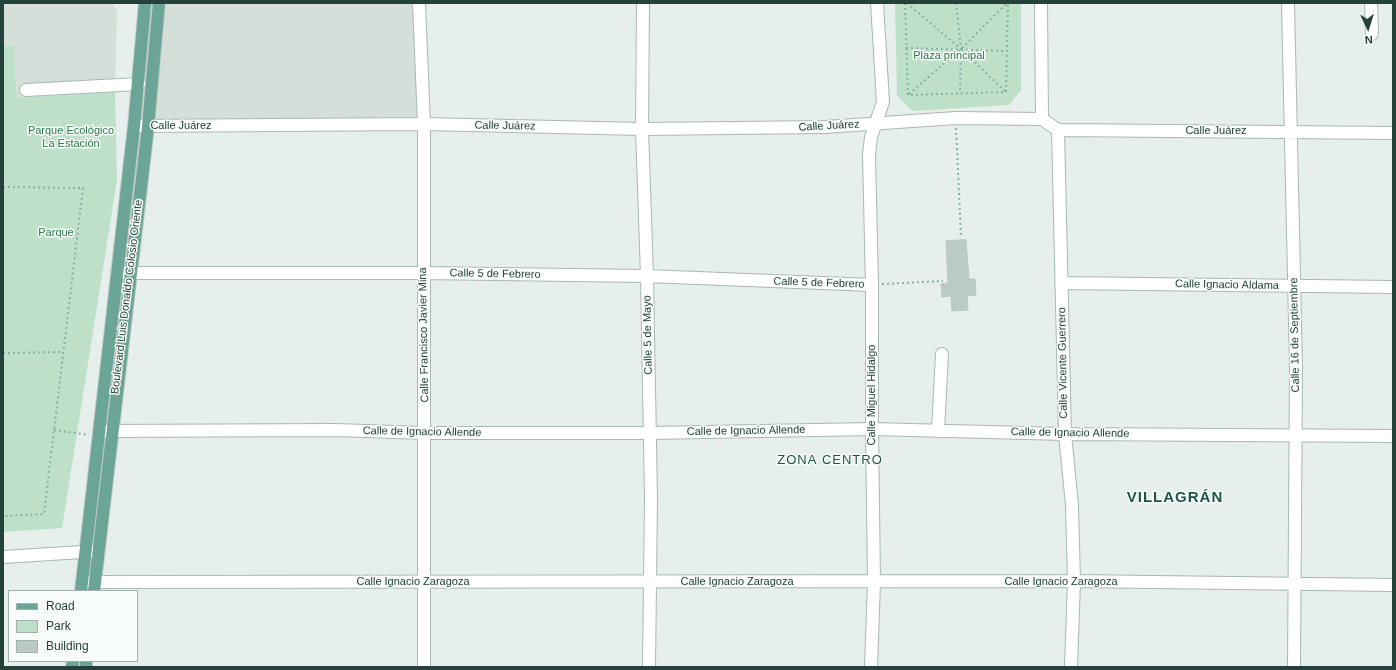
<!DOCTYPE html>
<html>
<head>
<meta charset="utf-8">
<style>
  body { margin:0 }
  #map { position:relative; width:1396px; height:670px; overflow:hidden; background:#e6efeb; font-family:Arial,sans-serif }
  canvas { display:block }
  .frame { position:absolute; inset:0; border:4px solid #24423a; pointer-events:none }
  .legend { position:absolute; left:8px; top:590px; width:130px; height:72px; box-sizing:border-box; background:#f7fbf9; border:1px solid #a3b1ad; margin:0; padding:5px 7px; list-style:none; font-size:12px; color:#24423a }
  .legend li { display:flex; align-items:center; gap:8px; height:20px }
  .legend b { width:20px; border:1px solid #a3b1ad }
  .north { position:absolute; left:1348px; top:8px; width:40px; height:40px; -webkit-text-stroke:3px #f7fbf9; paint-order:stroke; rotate:176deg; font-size:11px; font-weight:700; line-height:16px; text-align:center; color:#24423a }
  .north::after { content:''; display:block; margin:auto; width:14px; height:18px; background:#24423a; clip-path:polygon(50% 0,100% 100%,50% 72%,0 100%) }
</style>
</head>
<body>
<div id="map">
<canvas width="1396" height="670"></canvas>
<div class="frame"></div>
<ul class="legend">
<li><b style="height:5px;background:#6aa596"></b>Road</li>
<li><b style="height:11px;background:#bfe0c8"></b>Park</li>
<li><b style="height:11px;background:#bbcac4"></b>Building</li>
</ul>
<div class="north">N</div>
</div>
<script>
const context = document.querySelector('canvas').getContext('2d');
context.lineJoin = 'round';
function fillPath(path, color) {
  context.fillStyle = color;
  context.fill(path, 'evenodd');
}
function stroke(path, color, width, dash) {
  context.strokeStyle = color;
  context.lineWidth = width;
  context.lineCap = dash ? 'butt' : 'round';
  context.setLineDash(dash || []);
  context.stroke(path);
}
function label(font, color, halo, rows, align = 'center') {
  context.font = font + ' Arial,sans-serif';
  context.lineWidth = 3;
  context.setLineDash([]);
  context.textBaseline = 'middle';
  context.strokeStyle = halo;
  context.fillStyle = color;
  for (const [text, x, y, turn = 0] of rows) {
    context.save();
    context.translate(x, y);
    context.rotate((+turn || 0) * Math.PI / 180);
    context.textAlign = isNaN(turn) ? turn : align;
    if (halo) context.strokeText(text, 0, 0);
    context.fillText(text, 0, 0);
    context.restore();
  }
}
fillPath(new Path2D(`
  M3,3H112L117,11L115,92L17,98L14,46H3Z
  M158,3H419L424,124L145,125Z`), '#d4dfda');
fillPath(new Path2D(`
  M895,3H1021V90L1009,105L912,111L897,95Z
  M3,46H14L17,98L115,92L117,180L62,528L3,532Z`), '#bfe0c8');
const building = new Path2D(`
  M966,240L969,279H975L976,295L967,296L968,310L952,311L951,296L942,297L941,284L948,283L946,241Z`);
fillPath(building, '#bbcac4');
stroke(building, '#b8c9c2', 1);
const minor = new Path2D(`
  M419,3L424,124V667
  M643,3L642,129L647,276L651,498L649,667
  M1041,3L1042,119
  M1288,3L1296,368L1294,667
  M1371,3L1372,34
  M26,90L139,84
  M1042,119L1058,130L1393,133
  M134,126L424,124L642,129L825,127L956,118L1042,119
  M1058,130L1065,434L1072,505L1074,581L1071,667
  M117,273H423L647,276L872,285
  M1061,283L1393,287
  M102,431L335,430L425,433H650L872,429L1065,434L1393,436
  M938,431L942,354
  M3,557L98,551
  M86,582L1074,581L1393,585
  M871,667L874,582L872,429V285L869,155L871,137L883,102L877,3`);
const major = new Path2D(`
  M81,591L134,126L145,3
  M94,591L148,127L159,3
  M72,667L73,661
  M86,667V661`);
stroke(minor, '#a8b8b2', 14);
stroke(major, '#c2cac8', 14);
stroke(new Path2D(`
  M905,3L908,95L1006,92
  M907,3L961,49L1006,92
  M956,3L961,49L960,93
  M906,48L1007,51
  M1006,92L1008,3
  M909,94L961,49L1007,3
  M956,128L961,236
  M3,187L83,188L44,514L3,516
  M882,284L943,281
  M3,353L63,352
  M54,430L89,435`), '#86b3a5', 2, [2, 3]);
stroke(minor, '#fff', 12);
stroke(major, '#6aa596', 12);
label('11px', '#2d7a4b', '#f7fbf9', [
  ["Plaza principal",949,56],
  ["Parque Ecológico",71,131],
  ["La Estación",71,144],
  ["Parque",56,233]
]);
label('11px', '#24423a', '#f7fbf9', [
  ["Calle Juárez",181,126],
  ["Calle Juárez",505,126,1],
  ["Calle Juárez",829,126,-3],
  ["Calle Juárez",1216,131],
  ["Calle 5 de Febrero",495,274,1],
  ["Calle 5 de Febrero",819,283,2],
  ["Calle Ignacio Aldama",1227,285,1],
  ["Boulevard Luis Donaldo Colosio Oriente",127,297,-83],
  ["Calle Francisco Javier Mina",424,335,-91],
  ["Calle 5 de Mayo",648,335,-91],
  ["Calle 16 de Septiembre",1295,335,-91],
  ["Calle Vicente Guerrero",1063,363,-91],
  ["Calle Miguel Hidalgo",872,395,-90],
  ["Calle de Ignacio Allende",746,431,-1],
  ["Calle de Ignacio Allende",422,432,1],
  ["Calle de Ignacio Allende",1070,433,1],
  ["Calle Ignacio Zaragoza",413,582],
  ["Calle Ignacio Zaragoza",737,582],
  ["Calle Ignacio Zaragoza",1061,582]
]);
context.letterSpacing = '1px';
label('13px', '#1f5548', '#f7fbf9', [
  ["ZONA CENTRO",830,460]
]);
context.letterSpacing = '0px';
context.letterSpacing = '1px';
label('bold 15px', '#1f5548', '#f7fbf9', [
  ["VILLAGRÁN",1175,498]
]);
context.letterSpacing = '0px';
</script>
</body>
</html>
